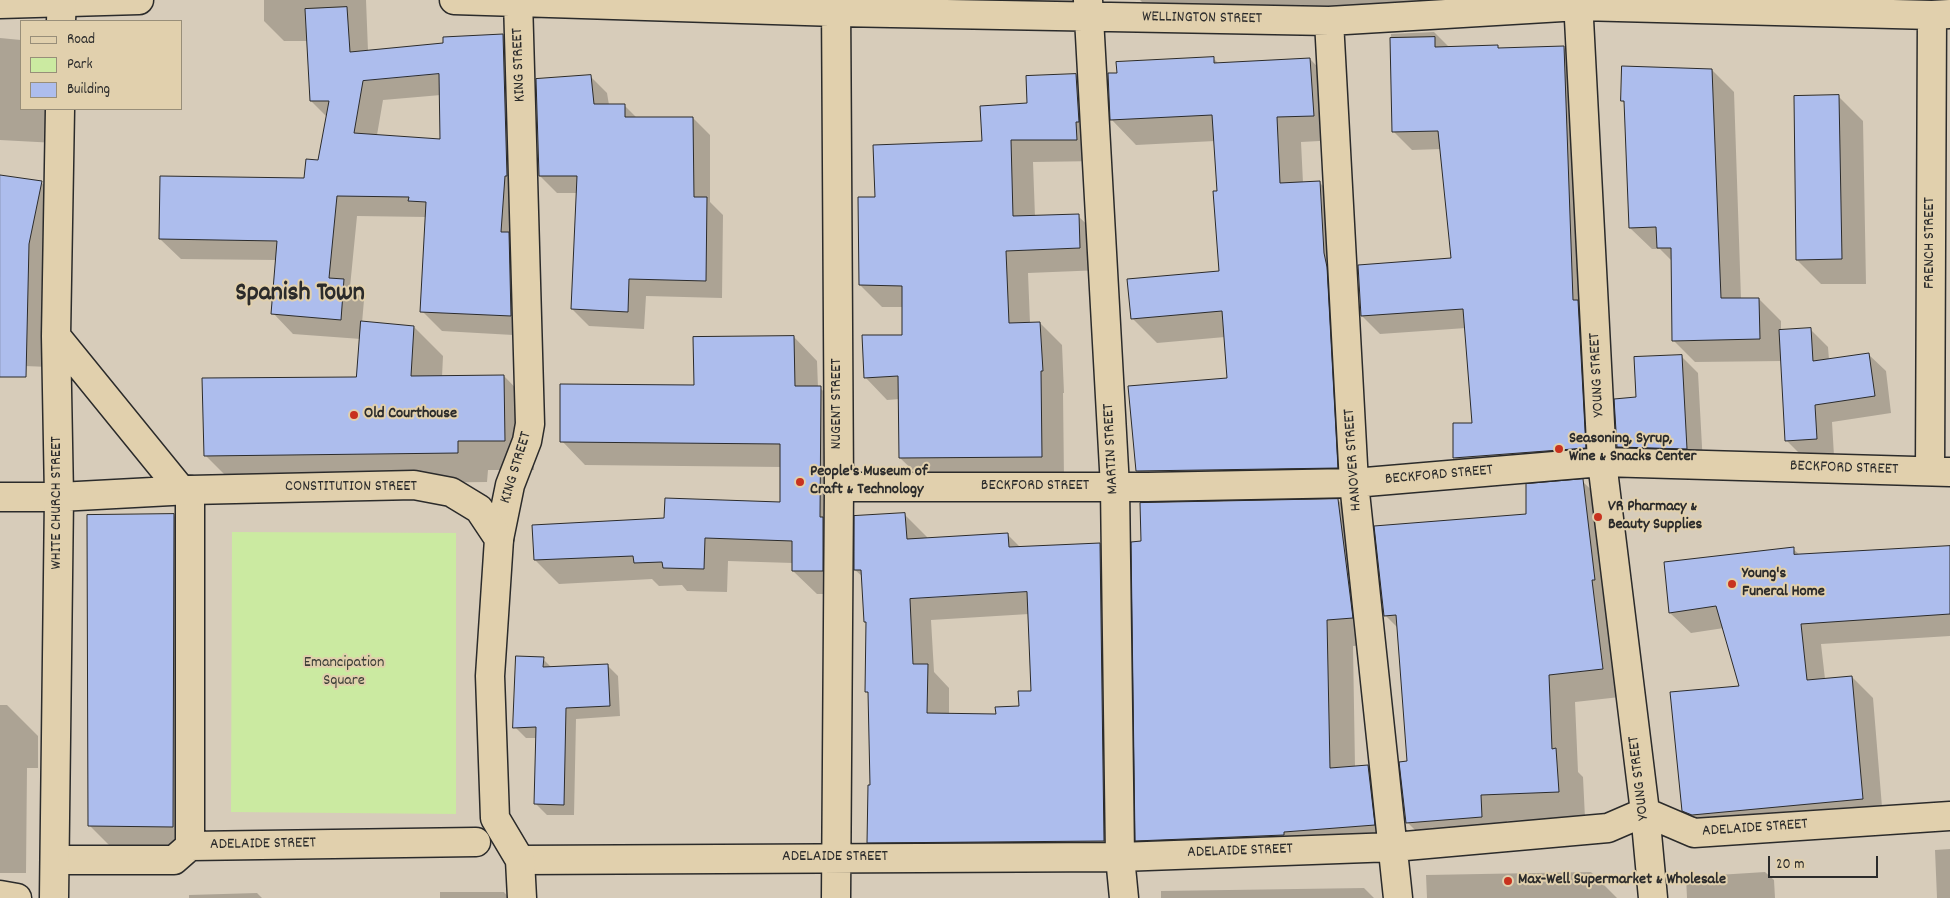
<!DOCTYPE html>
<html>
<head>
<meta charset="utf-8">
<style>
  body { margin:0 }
  #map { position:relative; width:1950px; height:898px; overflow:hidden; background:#d7ccba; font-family:Dekko,sans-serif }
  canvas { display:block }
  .legend { position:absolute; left:20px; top:20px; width:162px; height:90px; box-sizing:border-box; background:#e1d0ad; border:1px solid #988e79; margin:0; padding:6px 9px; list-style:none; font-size:15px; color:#2b2b2b }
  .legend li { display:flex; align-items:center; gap:10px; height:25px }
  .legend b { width:25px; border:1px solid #988e79 }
  .scale { position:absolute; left:1768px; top:856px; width:110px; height:22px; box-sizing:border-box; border:2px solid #2b2b2b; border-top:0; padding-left:6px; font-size:15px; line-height:18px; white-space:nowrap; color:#2b2b2b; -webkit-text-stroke:4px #e1d0ad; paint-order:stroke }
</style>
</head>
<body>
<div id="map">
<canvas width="1950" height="898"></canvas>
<ul class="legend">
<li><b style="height:6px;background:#e1d0ad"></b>Road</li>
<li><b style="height:14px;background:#cbeaa1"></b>Park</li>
<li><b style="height:14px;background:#adbded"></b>Building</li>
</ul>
<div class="scale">20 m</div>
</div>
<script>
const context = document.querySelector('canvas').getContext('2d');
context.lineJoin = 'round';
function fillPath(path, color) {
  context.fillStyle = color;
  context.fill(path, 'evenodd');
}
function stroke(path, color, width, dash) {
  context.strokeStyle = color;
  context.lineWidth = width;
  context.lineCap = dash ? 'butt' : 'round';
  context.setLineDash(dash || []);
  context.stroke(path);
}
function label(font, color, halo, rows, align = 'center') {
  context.font = font + ' Dekko,sans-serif';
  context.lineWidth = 4;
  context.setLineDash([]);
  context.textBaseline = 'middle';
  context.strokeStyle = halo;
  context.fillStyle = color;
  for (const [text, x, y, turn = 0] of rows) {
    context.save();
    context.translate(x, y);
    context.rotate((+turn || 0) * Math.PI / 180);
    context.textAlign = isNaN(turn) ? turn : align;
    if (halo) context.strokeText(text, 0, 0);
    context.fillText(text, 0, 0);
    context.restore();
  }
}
fillPath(new Path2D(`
  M232,532L456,533V814L231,812Z`), '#cbeaa1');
fillPath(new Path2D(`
  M264,0H366L368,51L444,44L503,35L523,55L531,336L442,331L422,311L426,217L357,216L350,287L364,300L362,323L414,327L443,356L442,377L504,376L533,406L534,470H488L487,482L235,485L205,455L358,378L361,339L293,334L273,313L276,260L181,259L160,239L305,179L319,161L327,117L311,101L308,41H284L264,21ZM441,95V140L377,135L383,100Z
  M990,0H1083V3L994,4Z
  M1140,0H1576L1457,22L1146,6Z
  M1696,0H1923V15Z
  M1434,32L1450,48L1497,46L1500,49L1563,47L1581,65L1603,465L1472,475L1454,457L1474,424L1466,328L1380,334L1362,316L1452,259L1441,149L1412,150L1394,132L1391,34Z
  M0,38L21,40V109H58L56,143L0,140Z
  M1213,58L1219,64L1310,59L1334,84L1338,140L1301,142L1303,183L1319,182L1344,207L1362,492L1162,496L1137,471L1228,379L1225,337L1157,343L1132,318L1220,272L1219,192L1215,141L1136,145L1112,120L1118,74Z
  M1712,70L1734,92L1741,299H1759L1781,321V331L1811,330L1828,347L1829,360L1868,354L1886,371L1891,413L1832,422L1834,456L1803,457L1786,440L1782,361L1695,362L1673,340L1672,261L1660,249H1652L1630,228L1625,104L1622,101Z
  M1076,75L1098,98L1099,161L1033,162L1035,217L1078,216L1101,238L1102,270L1028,273L1030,323H1040L1062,345L1064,393H1063L1064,479L923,480L900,458V399L887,400L865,377L903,336V307H882L860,285L876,198L984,142L1028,104Z
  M590,76L607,93L609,105H624L637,118H693L710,135V202L723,215L722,298L646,296L644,329L589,326L572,309L578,193H557L540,176Z
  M1838,96L1863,121L1866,284H1821L1797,260Z
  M0,176L41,182L64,206L49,367L0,365Z
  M794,337L817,361L818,388H820L844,411L846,594H817L793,571V563L728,561L727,592L687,591L682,585L659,586L652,579L559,584L535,560L665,519L781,504V467L585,465L562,441L696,387Z
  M1681,356L1698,373L1703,465L1635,463L1618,446L1637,398Z
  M1582,481L1610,508L1629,696L1575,702L1578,772L1583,777L1585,818L1507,821L1509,844L1434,849L1407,822L1409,762L1398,628L1385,615L1527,516Z
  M1338,500L1364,527L1378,644L1353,646L1355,767L1368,766L1394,792L1400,851L1163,867L1137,840L1142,542Z
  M173,515L204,546L203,857L120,856L90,826Z
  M905,515L927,537V539L1007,534L1021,548L1100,544L1122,566L1126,863L891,864L869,842L871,787L869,694L866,691L867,624L865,622L863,577L855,570ZM1029,614L1033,692L1020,707L997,715L949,714V688L934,672L931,620Z
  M1950,547V636L1821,644L1825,679L1852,677L1873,698L1883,819L1704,831L1683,810L1741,687L1724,628L1691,633L1670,613L1793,549L1800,555Z
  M543,659L552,668L607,665L618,676L620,716L576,719L574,815H547L536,804L537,738H526L515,727Z
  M0,705H7L38,736V768H27L26,873H0Z
  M1950,849V898H1937L1935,850Z
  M1591,872L1617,898H1427L1426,875Z
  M1765,872L1774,880L1775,898H1687L1686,877Z
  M1364,888L1374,898H1161V891Z
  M440,892H504L509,898H440Z
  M257,893L262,898H189V895Z`), '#0003');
const building = new Path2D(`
  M347,7L350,52L443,43V37L503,34L507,176H505L501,232H509L511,316L420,312L426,202L408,201L409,197L337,196L329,278L344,279L341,320L271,314L277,241L159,239L160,176L304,178L306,159L318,160L329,101H310L305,9ZM439,74L440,139L354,133L363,81Z
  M1435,37V47L1498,45V48L1564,46L1573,300H1578L1586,448L1453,458V423H1472L1463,309L1361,316L1358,265L1451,258L1438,131L1392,132L1390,38Z
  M1214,57V63L1310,58L1314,116L1277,117L1280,183L1320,181L1324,253L1327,267L1338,468L1136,471L1128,386L1227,378L1222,311L1131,319L1127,279L1219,271L1213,191H1217L1212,115L1110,120L1108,73H1117L1116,62Z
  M1622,66L1712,69L1721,298H1759L1760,339L1672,341L1671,248H1657L1656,227L1629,228L1624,101H1621Z
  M1076,74L1079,122H1076L1077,140H1011L1013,216L1079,214L1080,248L1006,251L1009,323L1040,322L1043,371H1041L1042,457L899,458L898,376L864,378L862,335H902V286L859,285L858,197H875L873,145L982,141L980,106L1027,103L1026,76Z
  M591,75L594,104H625V117H693L694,197H707L706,281L629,279L628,312L571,309L577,176H539L536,79Z
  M1839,95L1842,259L1796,260L1794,96Z
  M0,175L42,181L29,244L26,377H0Z
  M361,321L414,326L411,376L504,375L505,441H458V453L204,456L202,378L356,377Z
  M1811,328L1813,361L1869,353L1875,396L1815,405L1817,439L1785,441L1779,330Z
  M794,336L795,386H821L820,517H823V571H792V541L705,538L704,569L663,568L662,562L634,563L633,556L534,560L532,525L664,518L665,498L780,502V444L560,442V384L694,385L693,337Z
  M1682,355L1687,449L1617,447L1614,399L1636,397L1634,357Z
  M1583,479L1595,580H1592L1603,669L1549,675L1552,749L1556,748L1559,792L1481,795L1482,817L1406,823L1399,762L1407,761L1396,615L1384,616L1374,526L1526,514V484Z
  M1338,499L1353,618L1327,620L1330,768L1368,765L1375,825L1284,832V835L1135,841L1131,542L1141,541L1140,503Z
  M905,513L907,539L1008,533L1009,547L1100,543L1104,841L867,843L868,785H870L868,692H865L866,622H864L861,570H854V516ZM1027,592L1031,691H1018L1019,706L995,707L996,714L927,713L928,664H913L910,599Z
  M174,514L173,827L88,826L87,515Z
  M1950,546V614L1801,624L1807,680L1852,676L1863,799L1692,815L1682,811L1670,692L1739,686L1716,606L1669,613L1664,562L1794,547V554Z
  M516,656L544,657L543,667L608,664L610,706L566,708L564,805L534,804L536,727L513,728Z`);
fillPath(building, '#adbded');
stroke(building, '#2b2b2b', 1);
const minor = new Path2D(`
  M454,0L837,12L1329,21L1579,6L1932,15L1950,14
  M836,0L839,487L836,898
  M1088,0L1115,487L1120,857L1124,898
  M1578,0L1602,462L1645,812L1653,898
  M0,4L139,0
  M1329,21L1354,483L1398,898
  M1930,471L1932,15
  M839,487H1147L1354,483L1602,462L1950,472
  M0,497H59
  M499,539L510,485L527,441L530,424L518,0
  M190,846V490
  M55,860H174L190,846L476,842
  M520,860L1120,857L1394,847L1608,828L1645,812L1694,833L1950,816
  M0,895L17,898`);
const major = new Path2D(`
  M61,21L62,0
  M56,336L182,491
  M59,497L190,490L414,485L451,492L479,509L499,539L490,676L495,818L520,860L522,898
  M54,898L59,497L56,336L60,109`);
stroke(minor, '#2b2b2b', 31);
stroke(major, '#2b2b2b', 31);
stroke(minor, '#e1d0ad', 28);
stroke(major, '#e1d0ad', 28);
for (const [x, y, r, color] of [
  [354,415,5,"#c8321e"],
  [1559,449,5,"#c8321e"],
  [800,482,5,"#c8321e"],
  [1598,517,5,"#c8321e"],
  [1732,584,5,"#c8321e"],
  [1508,881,5,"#c8321e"]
]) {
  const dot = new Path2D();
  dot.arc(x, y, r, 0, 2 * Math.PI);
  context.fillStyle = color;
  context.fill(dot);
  stroke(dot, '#e1d0ad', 2);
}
label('16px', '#2b2b2b', '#e1d0ad', [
  ["WELLINGTON STREET",1202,19,1],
  ["KING STREET",520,65,-92],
  ["FRENCH STREET",1931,243,-90],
  ["YOUNG STREET",1598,375,-93],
  ["NUGENT STREET",838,404,-90],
  ["MARTIN STREET",1112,449,-93],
  ["HANOVER STREET",1354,460,-94],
  ["KING STREET",517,468,-73],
  ["BECKFORD STREET",1844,469,2],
  ["BECKFORD STREET",1439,476,-5],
  ["BECKFORD STREET",1035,487],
  ["CONSTITUTION STREET",351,488],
  ["WHITE CHURCH STREET",58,503,-90],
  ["YOUNG STREET",1640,778,-97],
  ["ADELAIDE STREET",1755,829,-4],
  ["ADELAIDE STREET",263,845,-1],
  ["ADELAIDE STREET",1240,852,-2],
  ["ADELAIDE STREET",835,858]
]);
label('bold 16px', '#2b2b2b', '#e1d0ad', [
  ["Old Courthouse",364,415],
  ["Seasoning, Syrup,",1569,440],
  ["Wine & Snacks Center",1569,458],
  ["People's Museum of",810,473],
  ["Craft & Technology",810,491],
  ["VR Pharmacy &",1608,508],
  ["Beauty Supplies",1608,526],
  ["Young's",1742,575],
  ["Funeral Home",1742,593],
  ["Max-Well Supermarket & Wholesale",1518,881]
], 'left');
label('16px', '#3b3e37', '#e1d0ad', [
  ["Emancipation",344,664],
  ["Square",344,682]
]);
label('bold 26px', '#2b2b2b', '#e1d0ad', [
  ["Spanish Town",300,295]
]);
</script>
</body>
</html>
